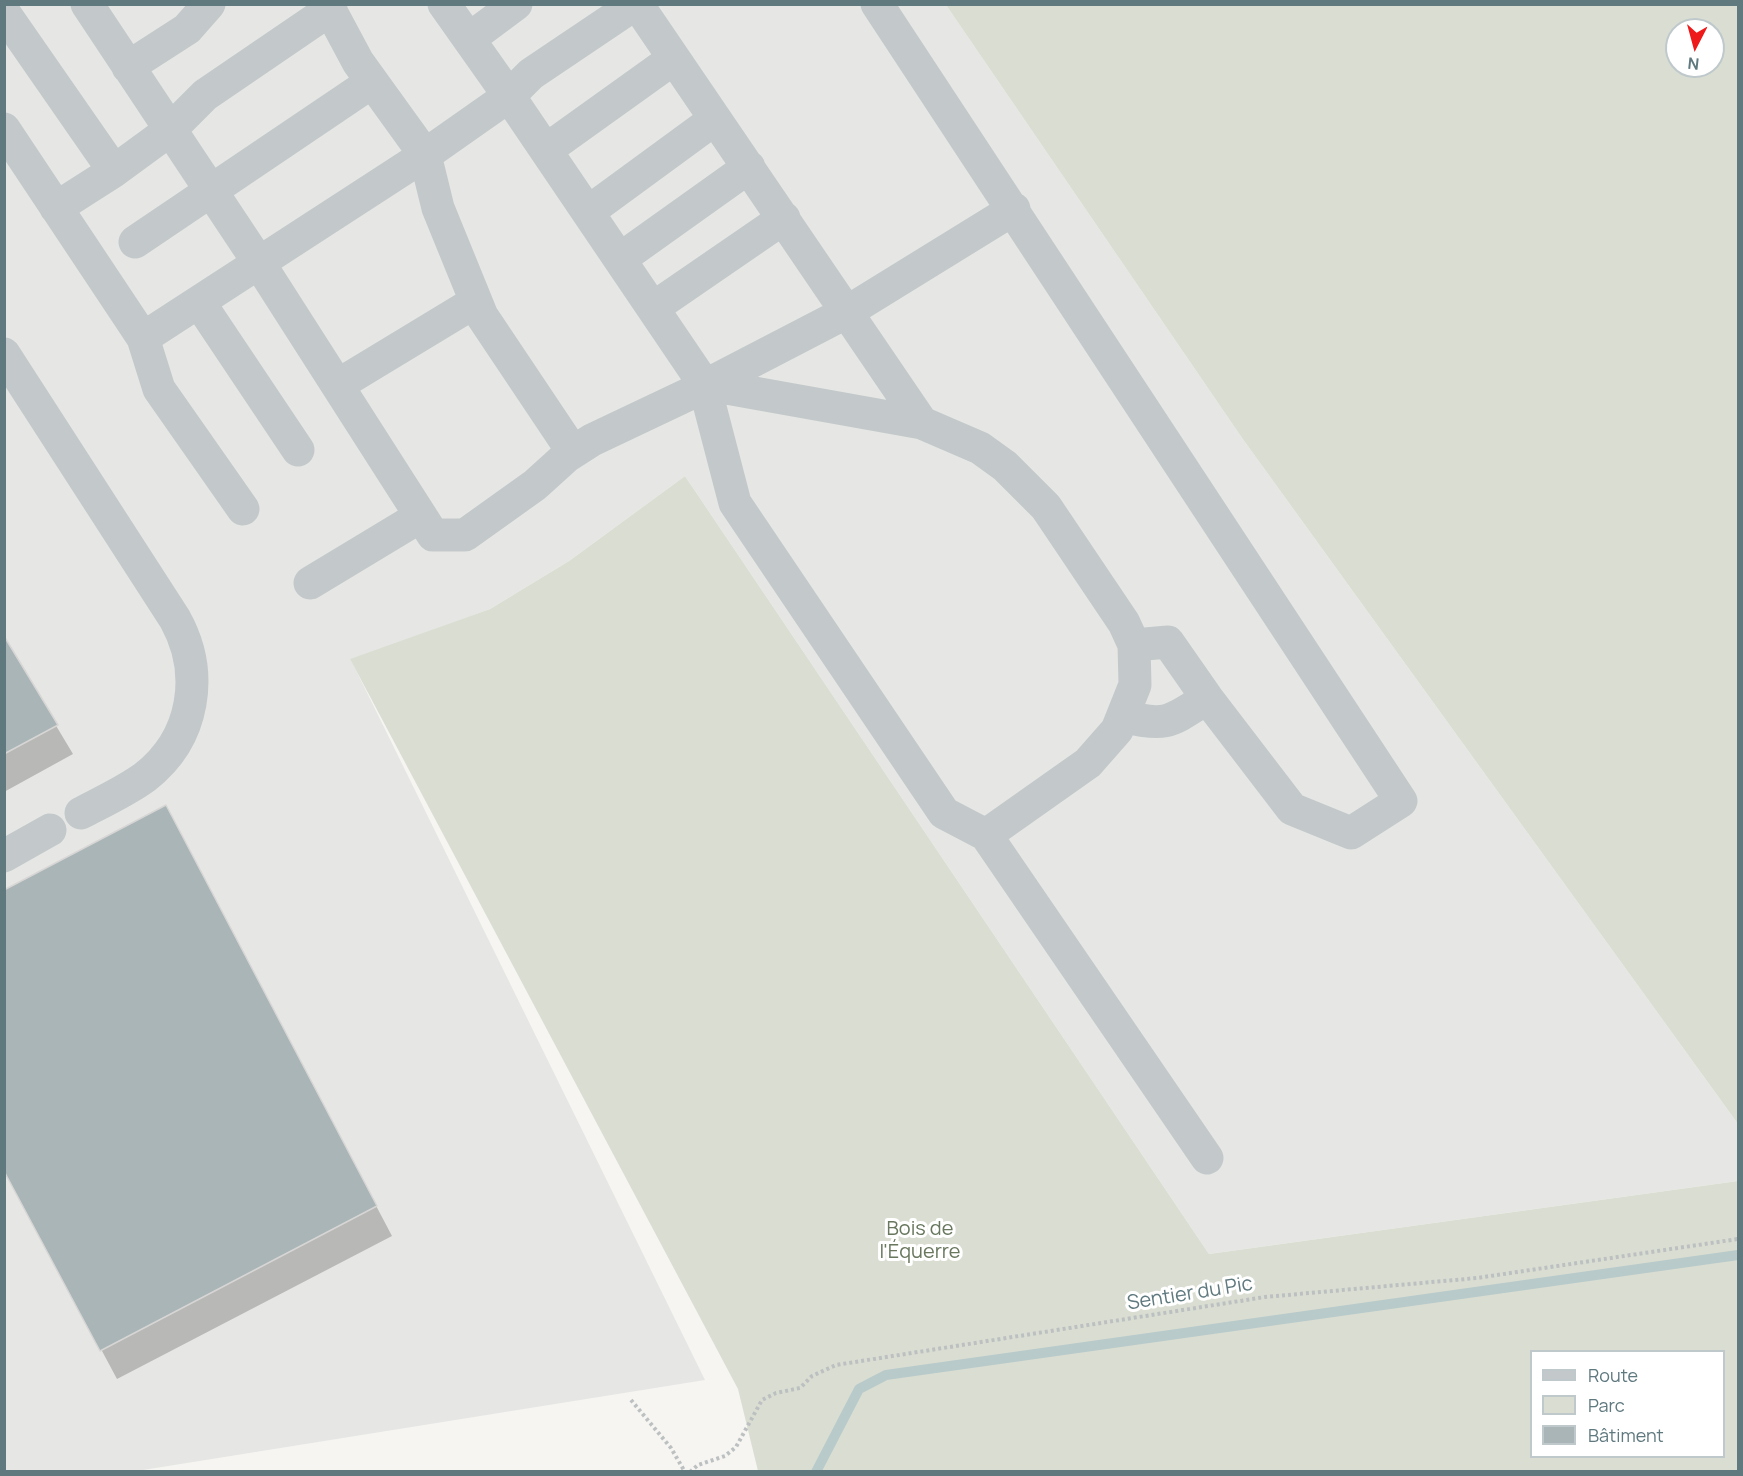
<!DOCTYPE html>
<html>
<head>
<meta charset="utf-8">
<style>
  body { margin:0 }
  #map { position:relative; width:1743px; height:1476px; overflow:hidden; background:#f6f5f2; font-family:Manrope,sans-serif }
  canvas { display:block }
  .frame { position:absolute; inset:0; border:6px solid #5f797f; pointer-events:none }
  .legend { position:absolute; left:1530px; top:1350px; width:195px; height:108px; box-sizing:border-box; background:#fff; border:2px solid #bfc9cc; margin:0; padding:8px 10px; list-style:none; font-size:18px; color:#5f797f }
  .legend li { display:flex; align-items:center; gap:12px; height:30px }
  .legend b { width:30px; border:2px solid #bfc9cc }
  .north { position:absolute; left:1665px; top:18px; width:60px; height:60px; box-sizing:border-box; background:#fff; border:2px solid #bfc9cc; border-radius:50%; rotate:186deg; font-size:16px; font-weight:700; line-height:24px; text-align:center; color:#5f797f }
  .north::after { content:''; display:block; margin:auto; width:21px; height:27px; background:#ee191a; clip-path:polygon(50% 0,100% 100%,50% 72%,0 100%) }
</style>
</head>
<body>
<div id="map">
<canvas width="1743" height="1476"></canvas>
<div class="frame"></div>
<ul class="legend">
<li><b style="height:8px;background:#c3c9ca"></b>Route</li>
<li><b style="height:16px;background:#daded2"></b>Parc</li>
<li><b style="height:16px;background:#a9b5b7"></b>Bâtiment</li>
</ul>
<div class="north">N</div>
</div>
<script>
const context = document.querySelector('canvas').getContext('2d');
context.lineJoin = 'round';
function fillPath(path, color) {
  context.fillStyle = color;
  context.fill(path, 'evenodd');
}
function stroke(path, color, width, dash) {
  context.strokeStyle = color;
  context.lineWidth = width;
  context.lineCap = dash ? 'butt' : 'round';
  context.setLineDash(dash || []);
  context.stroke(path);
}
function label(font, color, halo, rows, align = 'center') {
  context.font = font + ' Manrope,sans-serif';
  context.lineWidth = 6;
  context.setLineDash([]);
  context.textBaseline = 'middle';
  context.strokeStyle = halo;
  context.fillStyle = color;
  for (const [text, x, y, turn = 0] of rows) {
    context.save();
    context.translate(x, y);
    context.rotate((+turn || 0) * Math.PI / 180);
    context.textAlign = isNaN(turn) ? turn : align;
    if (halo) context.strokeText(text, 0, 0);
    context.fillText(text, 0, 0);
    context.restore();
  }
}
fillPath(new Path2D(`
  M5,5H946L1242,438L1738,1124V1181L1209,1254L685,476L569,561L490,609L351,660L705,1380L137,1471L5,1472Z`), '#e6e7e5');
fillPath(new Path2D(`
  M946,5H1738V1124L1242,438ZM1677,30H1713V66H1677Z
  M685,476L1209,1254L1738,1181V1471H758L738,1389L350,659L490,609L569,561ZM1532,1352H1724V1456H1532Z`), '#daded2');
fillPath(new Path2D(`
  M4,639L73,754L4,792Z
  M181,836L392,1236L117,1379L4,1168Z`), '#0003');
stroke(new Path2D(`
  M816,1472L859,1389L886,1375L1738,1255`), '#b8caca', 10);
const building = new Path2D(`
  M4,636L58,725L4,754Z
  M166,805L377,1206L100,1351L4,1171V890Z`);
fillPath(building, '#a9b5b7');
stroke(building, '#d7d6d4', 1.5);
stroke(new Path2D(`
  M631,1400L671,1448L685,1472
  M690,1472L698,1465L725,1456L736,1447L762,1400L776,1393L800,1388L812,1376L836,1365L1265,1297L1477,1278L1738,1239`), '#bcc0c1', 4, [3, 3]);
stroke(new Path2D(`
  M87,4L259,263L433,535H465L535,485L567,456L592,440L689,394L847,312L1014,209
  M444,4L509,96L704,384L735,503L944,813L986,835L1088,763L1117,730L1135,685L1134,645L1124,623L1046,507L1005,466L980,448L922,423L704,384
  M637,4L922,423
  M877,4L1401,801L1351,833L1292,809L1207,698C1171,721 1167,728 1123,716
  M5,14L114,171
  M469,39L516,4
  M128,67L187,29L209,4
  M4,129L143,338L425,155L358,62L327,4
  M546,150L673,59
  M56,208L114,171L170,130L205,95L331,9
  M588,212L715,119
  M135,242L372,82
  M620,259L749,167
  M199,302L298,450
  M653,308L784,218
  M143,338L159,389L243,509
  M4,354L175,619C205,673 195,738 145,777C126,791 102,802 81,813
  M338,385L475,302
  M573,452L482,316L438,208L425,155L509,96L531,74L635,4
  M310,583L421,516
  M1134,645L1168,642L1207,698
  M986,835L1207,1158
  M4,856L50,830`), '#c3c9ca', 33);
label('20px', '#68775e', '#fff', [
  ["Bois de",920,1229],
  ["l'Équerre",920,1252]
]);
label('20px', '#5f797f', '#fff', [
  ["Sentier du Pic",1190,1294,-9]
]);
</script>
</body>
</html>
